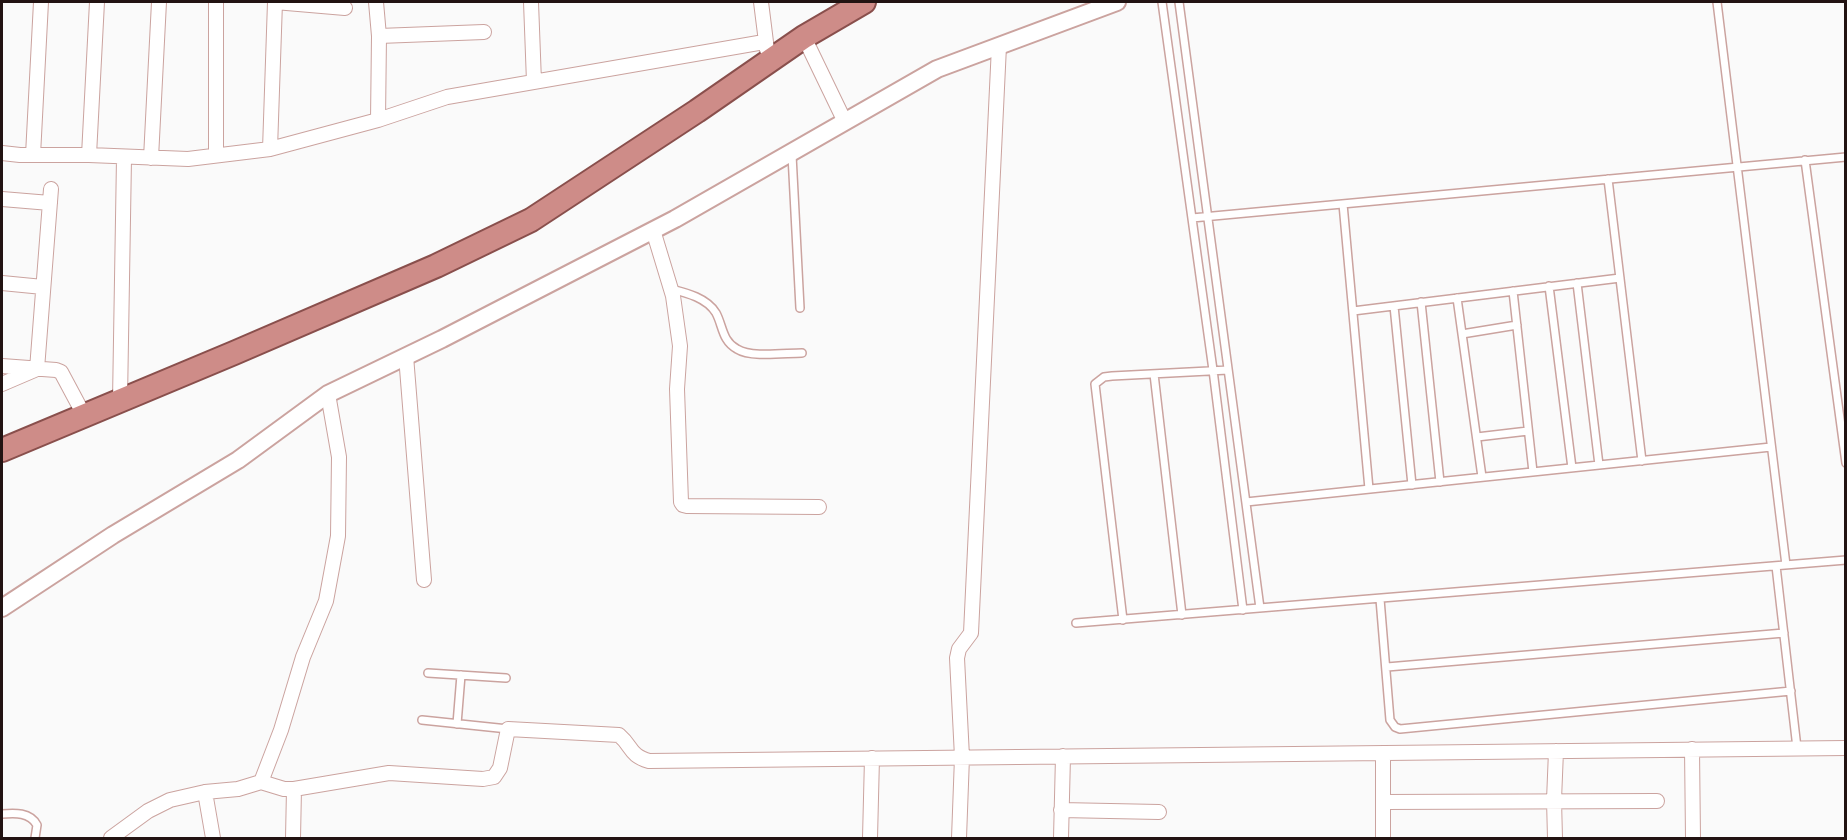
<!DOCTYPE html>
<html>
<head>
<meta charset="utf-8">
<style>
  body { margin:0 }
  #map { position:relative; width:1847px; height:840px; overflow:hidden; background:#fafafa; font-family:"Exo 2",sans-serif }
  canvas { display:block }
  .frame { position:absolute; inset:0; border:3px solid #221312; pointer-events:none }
</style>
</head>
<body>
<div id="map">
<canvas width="1847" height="840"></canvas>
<div class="frame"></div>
</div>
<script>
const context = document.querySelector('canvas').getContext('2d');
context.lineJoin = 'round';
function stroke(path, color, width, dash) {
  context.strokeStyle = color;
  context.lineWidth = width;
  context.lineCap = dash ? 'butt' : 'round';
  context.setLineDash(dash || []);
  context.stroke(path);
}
const service = new Path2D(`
  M1162,2L1213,370L1243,610
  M1179,2L1260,608
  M1717,2L1786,565
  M792,155L800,308
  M1805,160L1846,463
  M1608,179L1642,461
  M1343,204L1369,489
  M1192,218L1846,157
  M1577,283L1599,465
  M1549,286L1572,468
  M671,289C687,293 707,298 716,313C723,326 722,341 737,349C751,358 785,353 802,353
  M1513,291L1533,472
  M1457,298L1482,477
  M1421,302L1440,482
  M1394,306L1412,485
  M1353,311L1620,278
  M1462,334L1517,325
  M1154,374L1182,615
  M1477,437L1528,431
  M1246,502L1771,447
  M1776,566L1797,748
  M1380,599L1390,720L1395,727L1400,729L1791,691
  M1123,620L1095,384L1104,377L1112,376L1228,370
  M1076,623L1846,560
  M1387,667L1784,633
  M428,673L506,678
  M422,720L508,729
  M457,724L461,675
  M2,814C15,813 30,812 37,825L35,838`);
const minor = new Path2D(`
  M216,2V155
  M275,2L345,8
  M376,2L379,36L378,120
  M531,2L534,82
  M761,2L767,50
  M379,36L484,32
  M804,37L845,122
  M270,149L275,2
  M2,153L20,155H89L188,159L270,149L378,120L447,97L764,42
  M33,155L41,2
  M89,155L97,2
  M151,158L159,2
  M2,199L50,203
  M653,230L673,296L680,346L677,389L681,502L683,505L687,506L819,507
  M2,283L43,287
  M406,356L424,580
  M2,366L56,370L61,372L84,415
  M2,384L37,369L51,189
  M120,400L124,158
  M1692,749L1693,838
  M1383,753V838
  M261,782L284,789H294L389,773L483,779L494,777L500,768L508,729L619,735C633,747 629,755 649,761L1846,748
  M205,792L213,838
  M1383,802L1657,801
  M1061,810L1159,812
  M111,838L148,811L170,800L205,792L238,789L261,782L281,730L303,657L326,601L338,536L339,457L328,394
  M293,838L294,789
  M870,838L872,758
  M959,838L962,757L957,658L959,649L971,633L999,46
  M1061,838L1063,756
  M1555,838L1554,800L1556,751`);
const tertiary = new Path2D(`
  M2,608L113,535L238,460L328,394L442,339L675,219L937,69L1117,2`);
const trunk = new Path2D(`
  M2,450L234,353L436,266L531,220L697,111L804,37L864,2`);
stroke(service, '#cba39f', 10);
stroke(minor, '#cba39f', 16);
stroke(tertiary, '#cba39f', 20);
stroke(trunk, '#894f4c', 26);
stroke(service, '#fff', 7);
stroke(minor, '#fff', 14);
stroke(tertiary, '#fff', 16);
stroke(trunk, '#ce8c88', 22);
</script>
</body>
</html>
